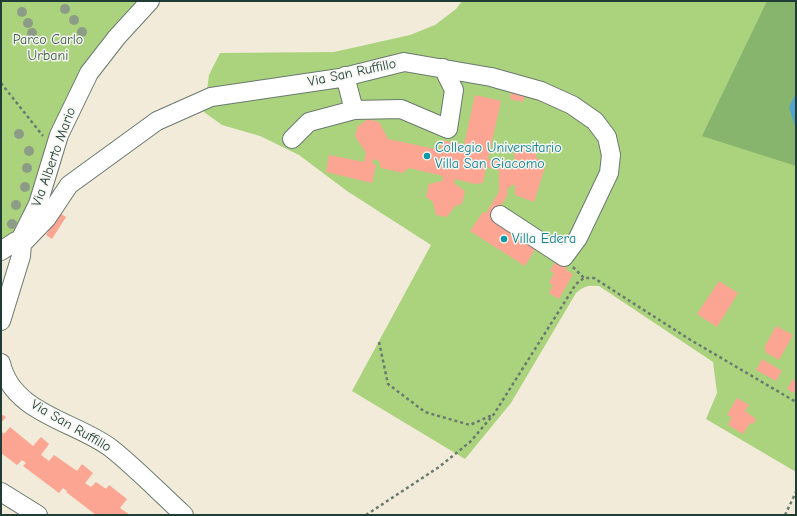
<!DOCTYPE html>
<html>
<head>
<meta charset="utf-8">
<style>
  body { margin:0 }
  #map { position:relative; width:797px; height:516px; overflow:hidden; background:#f2ebd9; font-family:"Comic Neue",sans-serif }
  canvas { display:block }
  .frame { position:absolute; inset:0; border:2px solid #1f3d34; pointer-events:none }
</style>
</head>
<body>
<div id="map">
<canvas width="797" height="516"></canvas>
<div class="frame"></div>
</div>
<script>
const context = document.querySelector('canvas').getContext('2d');
context.lineJoin = 'round';
function fillPath(path, color) {
  context.fillStyle = color;
  context.fill(path, 'evenodd');
}
function stroke(path, color, width, dash) {
  context.strokeStyle = color;
  context.lineWidth = width;
  context.lineCap = dash ? 'butt' : 'round';
  context.setLineDash(dash || []);
  context.stroke(path);
}
function label(font, color, halo, rows, align = 'center') {
  context.font = font + ' "Comic Neue",sans-serif';
  context.lineWidth = 3;
  context.setLineDash([]);
  context.textBaseline = 'middle';
  context.strokeStyle = halo;
  context.fillStyle = color;
  for (const [text, x, y, turn = 0] of rows) {
    context.save();
    context.translate(x, y);
    context.rotate((+turn || 0) * Math.PI / 180);
    context.textAlign = isNaN(turn) ? turn : align;
    if (halo) context.strokeText(text, 0, 0);
    context.fillText(text, 0, 0);
    context.restore();
  }
}
fillPath(new Path2D(`
  M1,1H150L89,73L32,227L1,245Z
  M462,1H796V472L706,419L717,393L713,362L599,286C589,285 584,286 576,293L511,403L465,459L352,391L431,245L347,191L299,155L260,136L222,125L204,112L209,75L220,53L334,52L410,35L435,25L456,9Z`), '#abd37e');
fillPath(new Path2D(`
  M767,1H796V166L702,136Z`), '#88b56d');
fillPath(new Path2D(`
  M796,93V130L789,107Z`), '#53a4cd');
fillPath(new Path2D(`
  M512,89L517,91L516,94L525,96L523,102L510,99Z
  M475,95L501,101L488,159L515,165L514,153L526,147L537,148L536,157L545,167L534,202L515,195V185H512L507,189V196L493,218L537,246L525,266L470,231L483,212L486,213L499,192V170L486,167L483,183L475,184L455,179L454,183L465,191L462,204L455,206L447,217L436,215L433,202L426,197L429,184L442,181L443,176L409,168L403,173L381,168L379,161L373,159L372,163L376,165L372,183L326,172L329,155L364,162L366,153L355,136L358,126L368,119L379,122L388,139L440,150L442,140L464,145Z
  M60,213L66,217L52,239L46,235Z
  M555,262L567,268L566,270L573,274L559,299L549,293L553,285L549,283L554,273L550,271Z
  M719,281L738,293L717,327L697,314Z
  M776,326L793,335L779,360L765,352L766,350L764,348Z
  M762,359L782,371L776,381L756,370Z
  M793,379L796,381V394L787,389Z
  M737,398L749,405L745,411L756,419L753,424L750,423L743,434L728,425L732,417L727,415Z
  M1,414L6,417L1,423Z
  M10,427L33,446L41,437L49,444L41,455L49,461L54,455L77,471L82,464L93,473L85,483L91,487L96,482L106,489L109,485L127,499L120,508L130,515H96L66,492L67,491L63,488L59,493L23,466L26,463L22,460L17,465L1,453V431L4,434Z`), '#fba592');
const minor = new Path2D(`
  M354,110L401,109L448,129L454,90L443,68
  M292,139L309,122L354,110L345,76
  M21,238L38,204L59,135L89,73L117,37L150,1
  M22,244L47,218L69,185L157,121L211,97L340,78L404,62L491,77L541,91L572,105L595,121L607,137L611,155L609,173L578,238L564,257L500,215
  M1,251L16,241H20L22,244L21,256L1,321
  M1,363C12,414 78,422 112,449C137,469 160,493 184,515
  M1,492L38,515`);
stroke(minor, '#697a6e', 20);
stroke(new Path2D(`
  M1,83L43,136
  M573,267L584,278
  M379,342L388,384L425,412L470,425L492,415
  M366,515L439,467L470,442L494,414L576,284L584,278H594L689,339L796,402
  M785,515L796,492`), '#697a6e', 2.5, [3, 3]);
stroke(minor, '#fff', 18);
context.fillStyle = '#8d9c86';
for (const [x, y] of [
  [65,9],
  [22,12],
  [74,20],
  [28,23],
  [82,32],
  [32,33],
  [19,134],
  [29,151],
  [27,168],
  [25,187],
  [16,205],
  [12,224]
]) {
  context.beginPath();
  context.arc(x, y, 5, 0, 2 * Math.PI);
  context.fill();
}
for (const [x, y, r, color] of [
  [427,156,4,"#0f9aa8"],
  [504,239,4,"#0f9aa8"]
]) {
  const dot = new Path2D();
  dot.arc(x, y, r, 0, 2 * Math.PI);
  context.fillStyle = color;
  context.fill(dot);
  stroke(dot, '#f6f6f2', 1.5);
}
label('14px', '#3b5b43', '#f6f6f2', [
  ["Parco Carlo",48,40],
  ["Urbani",48,56]
]);
label('14px', '#1f3d34', '#f6f6f2', [
  ["Via San Ruffillo",352,73,-12],
  ["Via Alberto Mario",54,157,-70],
  ["Via San Ruffillo",71,426,30]
]);
label('14px', '#0d838f', '#f6f6f2', [
  ["Collegio Universitario",435,148],
  ["Villa San Giacomo",435,164],
  ["Villa Edera",512,239]
], 'left');
</script>
</body>
</html>
